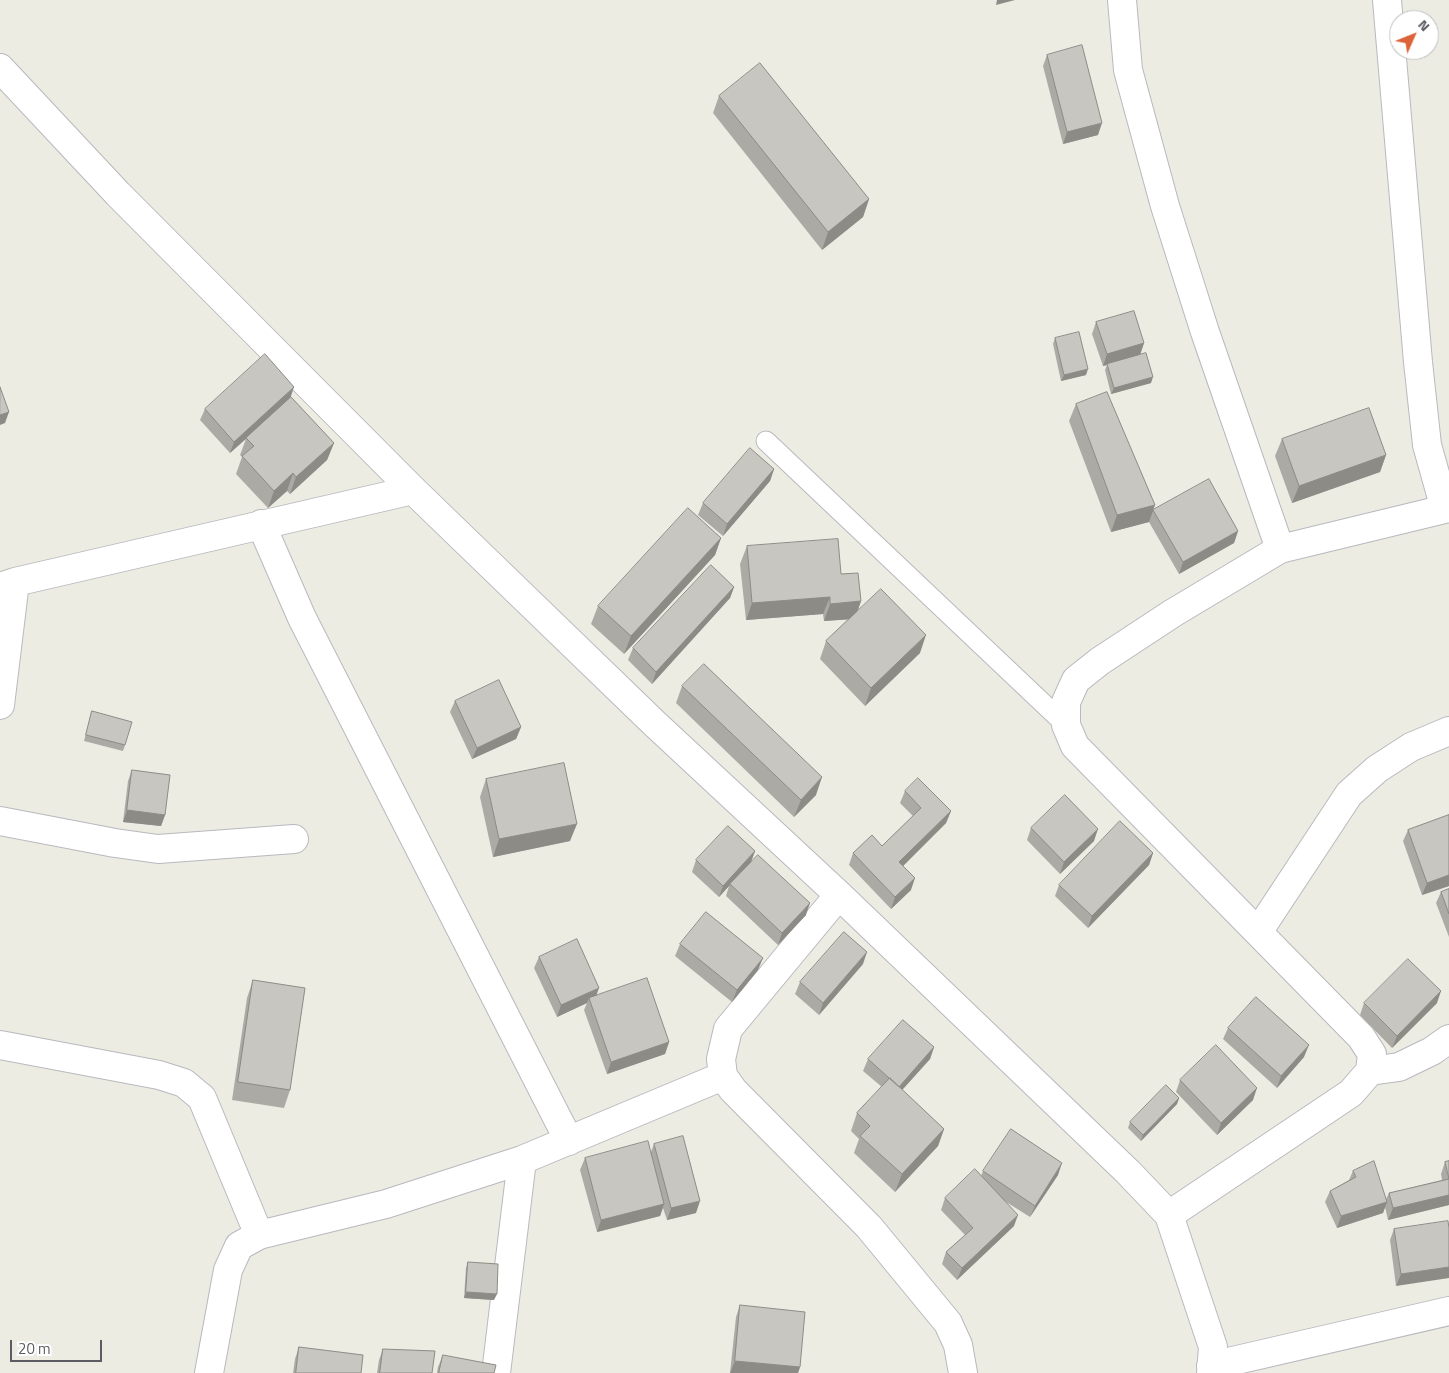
<!DOCTYPE html>
<html>
<head>
<meta charset="utf-8">
<style>
  body { margin:0 }
  #map { position:relative; width:1449px; height:1373px; overflow:hidden; background:#ecece3; font-family:"Titillium Web",sans-serif }
  canvas { display:block }
  .north { position:absolute; left:1389px; top:10px; width:50px; height:50px; box-sizing:border-box; background:#fff; border:1px solid #bdbec0; border-radius:50%; rotate:46deg; font-size:14px; font-weight:700; line-height:20px; text-align:center; color:#5b5d62 }
  .north::after { content:''; display:block; margin:auto; width:18px; height:22px; background:#dc6339; clip-path:polygon(50% 0,100% 100%,50% 72%,0 100%) }
  .scale { position:absolute; left:10px; top:1340px; width:92px; height:22px; box-sizing:border-box; border:2px solid #5b5d62; border-top:0; padding-left:6px; font-size:15px; line-height:18px; white-space:nowrap; color:#5b5d62; -webkit-text-stroke:4px #fff; paint-order:stroke }
</style>
</head>
<body>
<div id="map">
<canvas width="1449" height="1373"></canvas>
<div class="north">N</div>
<div class="scale">20 m</div>
</div>
<script>
const context = document.querySelector('canvas').getContext('2d');
context.lineJoin = 'round';
function stroke(path, color, width, dash) {
  context.strokeStyle = color;
  context.lineWidth = width;
  context.lineCap = dash ? 'butt' : 'round';
  context.setLineDash(dash || []);
  context.stroke(path);
}
function fillPath(path, color) {
  context.fillStyle = color;
  context.fill(path, 'evenodd');
}
const lane = new Path2D(`
  M766,441L1066,725`);
const street = new Path2D(`
  M1122,0L1128,70L1165,206L1205,332L1280,549L1445,509
  M1387,0L1418,362L1427,445L1445,509L1449,508
  M0,68L118,194L413,490L654,723L839,895L1128,1172L1169,1215L1213,1347L1211,1373
  M261,524L302,618L569,1141
  M0,587L15,582L413,490
  M0,705L15,582
  M0,821L115,843L158,849L294,839
  M1258,932L1349,794L1377,769L1411,747L1449,731
  M0,1045L159,1075L184,1083L202,1098L259,1235
  M1370,1071L1399,1067L1432,1051L1449,1039
  M723,1076L733,1090L869,1227L948,1323L958,1345L963,1373
  M1169,1215L1351,1093L1370,1071L1372,1054L1361,1037L1075,746L1066,725V702L1076,680L1100,661L1173,613L1280,549
  M1211,1366L1449,1311
  M209,1373L228,1270L239,1246L259,1235L386,1204L522,1160L723,1076L721,1059L728,1029L839,895
  M496,1373L522,1160`);
stroke(lane, '#b8b9be', 21);
stroke(street, '#b8b9be', 30);
stroke(lane, '#fff', 19);
stroke(street, '#fff', 28);
fillPath(new Path2D(`
  M1047,55L1098,135L1063,144L1043,66Z
  M719,96L869,199L863,217L822,250L713,113Z
  M1096,322L1144,343L1140,355L1151,383L1111,394L1105,370L1107,365L1103,366L1092,334Z
  M1055,338L1086,375L1061,381L1053,344Z
  M291,397L334,443L327,460L290,494L287,491L268,508L236,474L242,457L240,455L246,439L230,453L200,420L205,409Z
  M1076,404L1153,510L1238,531L1234,543L1179,574L1149,522L1111,532L1069,421Z
  M1282,439L1386,455L1380,472L1292,503L1275,456Z
  M774,469L770,481L723,536L698,515L703,503Z
  M721,538L715,555L624,654L591,624L598,606Z
  M747,546L841,574L861,601L857,612L920,653L865,706L820,659L826,641L849,619L824,621L823,614L746,620L740,564Z
  M734,587L730,598L652,684L628,660L633,648Z
  M682,686L816,795L794,817L676,703Z
  M455,701L521,727L516,739L472,759L450,712Z
  M92,711L125,745L123,751L84,741Z
  M132,770L165,815L161,826L123,822L128,781Z
  M486,779L570,841L493,857L480,797Z
  M905,791L951,811L946,823L903,866L911,890L891,909L849,865L853,853L882,846L913,816L900,803Z
  M1449,815V886L1422,895L1403,841L1408,830Z
  M1031,828L1094,841L1060,874L1027,840Z
  M755,851L751,862L806,915L778,945L726,896L729,886L719,897L692,872L696,860Z
  M1153,853L1149,865L1088,928L1055,896L1059,885Z
  M1449,889V937L1436,903L1441,892Z
  M680,944L758,970L732,1002L675,956Z
  M539,957L669,1042L665,1054L607,1074L584,1010L587,1003L557,1017L534,968Z
  M863,964L819,1015L795,994L800,982Z
  M253,980L290,1090L284,1108L232,1100L247,998Z
  M1364,1003H1437L1392,1048L1360,1015Z
  M1228,1028L1304,1057L1277,1088L1223,1039Z
  M934,1047L930,1059L902,1090L944,1129L938,1146L895,1192L854,1153L859,1139L851,1131L857,1113L882,1087L863,1071L868,1059Z
  M1180,1080L1253,1100L1217,1135L1176,1092Z
  M1179,1098L1177,1104L1141,1141L1128,1128L1130,1122Z
  M654,1144L696,1213L667,1220L663,1208L660,1216L597,1232L580,1170L585,1158L651,1152Z
  M1449,1161V1205L1388,1220L1385,1207L1383,1213L1337,1228L1325,1202L1330,1191L1349,1180L1353,1171L1386,1199L1389,1193L1442,1180L1441,1174L1445,1162Z
  M983,1171L1058,1175L1030,1217L1003,1200L1014,1226L957,1280L942,1264L946,1252L965,1235L941,1210L945,1198L981,1176Z
  M1449,1228L1396,1286L1390,1240L1394,1229Z
  M468,1262L494,1300L464,1298L466,1268Z
  M740,1305L800,1367L798,1373H730L736,1317Z
  M299,1347L361,1373H293L295,1359Z
  M383,1349L432,1373H377L379,1360Z
  M443,1355L494,1373H437L438,1367Z`), '#acaaa5');
fillPath(new Path2D(`
  M997,0H1015L996,5Z
  M1102,123L1098,135L1063,144L1067,132Z
  M869,199L863,217L822,250L828,232Z
  M1144,343L1140,355L1103,366L1107,354Z
  M1088,369L1086,375L1061,381L1064,375Z
  M1153,377L1151,383L1111,394L1114,388Z
  M294,387L290,399L230,453L234,442Z
  M9,412L5,423L0,425V415Z
  M334,443L327,460L290,494L296,477Z
  M1386,455L1380,472L1292,503L1299,486Z
  M774,469L770,481L723,536L727,524Z
  M293,473L287,491L268,508L274,491Z
  M1155,505L1149,522L1111,532L1117,515Z
  M1238,531L1234,543L1179,574L1183,562Z
  M721,538L715,555L624,654L631,636Z
  M734,587L730,598L652,684L656,672Z
  M830,597L823,614L746,620L752,603Z
  M861,601L855,619L824,621L830,604Z
  M926,635L920,653L865,706L871,688Z
  M521,727L516,739L472,759L477,748Z
  M822,777L816,795L794,817L801,800Z
  M127,810L165,815L161,826L123,822Z
  M951,811L946,823L895,874L899,862Z
  M577,824L570,841L493,857L499,839Z
  M1098,829L1094,841L1060,874L1064,862Z
  M755,851L751,862L730,884L729,886L719,897L723,886Z
  M1153,853L1149,865L1088,928L1092,916Z
  M1449,875V886L1422,895L1427,883Z
  M915,878L911,890L891,909L895,897Z
  M810,903L806,915L778,945L782,933Z
  M867,952L863,964L819,1015L823,1003Z
  M763,958L758,970L732,1002L737,990Z
  M599,988L595,999L589,998L587,1003L557,1017L561,1005Z
  M1441,991L1437,1003L1392,1048L1397,1036Z
  M669,1042L665,1054L607,1074L611,1062Z
  M1309,1045L1304,1057L1277,1088L1281,1076Z
  M934,1047L930,1059L894,1099L899,1087Z
  M1257,1088L1253,1100L1217,1135L1221,1123Z
  M1179,1098L1177,1104L1141,1141L1143,1135Z
  M944,1129L938,1146L895,1192L902,1174Z
  M1062,1163L1058,1175L1030,1217L1035,1206Z
  M1449,1195V1205L1388,1220L1393,1208Z
  M700,1201L696,1213L667,1220L671,1208Z
  M1387,1202L1383,1213L1337,1228L1341,1216Z
  M664,1204L660,1216L597,1232L601,1220Z
  M1018,1215L1014,1226L957,1280L962,1268Z
  M1449,1267V1278L1396,1286L1401,1274Z
  M466,1292L497,1294L494,1300L464,1298Z
  M735,1361L800,1367L798,1373H730Z`), '#8c8b86');
const building = new Path2D(`
  M1082,45L1102,123L1067,132L1047,55Z
  M760,63L869,199L828,232L719,96Z
  M1134,311L1144,343L1107,354L1096,322Z
  M1079,332L1088,369L1064,375L1055,338Z
  M1146,353L1153,377L1114,388L1107,364Z
  M265,354L294,387L234,442L205,409Z
  M0,387L9,412L0,415Z
  M1107,392L1155,505L1117,515L1076,404Z
  M291,397L334,443L296,477L293,473L274,491L242,456L254,446L246,438Z
  M1369,408L1386,455L1299,486L1282,439Z
  M750,448L774,469L727,524L703,503Z
  M1209,479L1238,531L1183,562L1153,510Z
  M688,508L721,538L631,636L598,606Z
  M838,539L841,574L858,573L861,601L830,604V597L752,603L747,546Z
  M711,565L734,587L656,672L633,648Z
  M881,589L926,635L871,688L826,641Z
  M704,664L822,777L801,800L682,686Z
  M499,680L521,727L477,748L455,701Z
  M92,711L132,722L125,745L86,735Z
  M564,763L577,824L499,839L486,779Z
  M132,770L170,775L165,815L127,810Z
  M918,778L951,811L899,862L915,878L895,897L853,853L872,835L882,846L921,808L905,791Z
  M1065,795L1098,829L1064,862L1031,828Z
  M1449,815V875L1427,883L1408,830Z
  M1120,821L1153,853L1092,916L1059,885Z
  M728,826L755,851L723,886L696,860Z
  M758,855L810,903L782,933L730,884Z
  M1449,889V914L1441,892Z
  M706,912L763,958L737,990L680,944Z
  M844,932L867,952L823,1003L800,982Z
  M577,939L599,988L561,1005L539,957Z
  M1408,959L1441,991L1397,1036L1364,1003Z
  M647,978L669,1042L611,1062L589,998Z
  M253,980L305,988L290,1090L238,1082Z
  M1256,997L1309,1045L1281,1076L1228,1028Z
  M903,1020L934,1047L899,1087L868,1059Z
  M1216,1045L1257,1088L1221,1123L1180,1080Z
  M890,1078L944,1129L902,1174L860,1136L870,1126L857,1113Z
  M1166,1085L1179,1098L1143,1135L1130,1122Z
  M1011,1129L1062,1163L1035,1206L983,1171Z
  M683,1136L700,1201L671,1208L654,1144Z
  M648,1141L664,1204L601,1220L585,1158Z
  M1374,1161L1387,1202L1341,1216L1330,1191L1356,1177L1353,1171Z
  M1449,1161V1195L1393,1208L1389,1193L1449,1179L1445,1162Z
  M975,1169L1018,1215L962,1268L946,1252L973,1228L945,1198Z
  M1448,1221L1449,1228V1267L1401,1274L1394,1229Z
  M468,1262L498,1264L497,1294L466,1292Z
  M740,1305L805,1312L800,1367L735,1361Z
  M299,1347L363,1355L361,1373H296Z
  M383,1349L435,1351L432,1373H380Z
  M443,1355L496,1365L494,1373H439Z`);
fillPath(building, '#c8c6c0');
stroke(building, '#8c8b86', 1);
</script>
</body>
</html>
